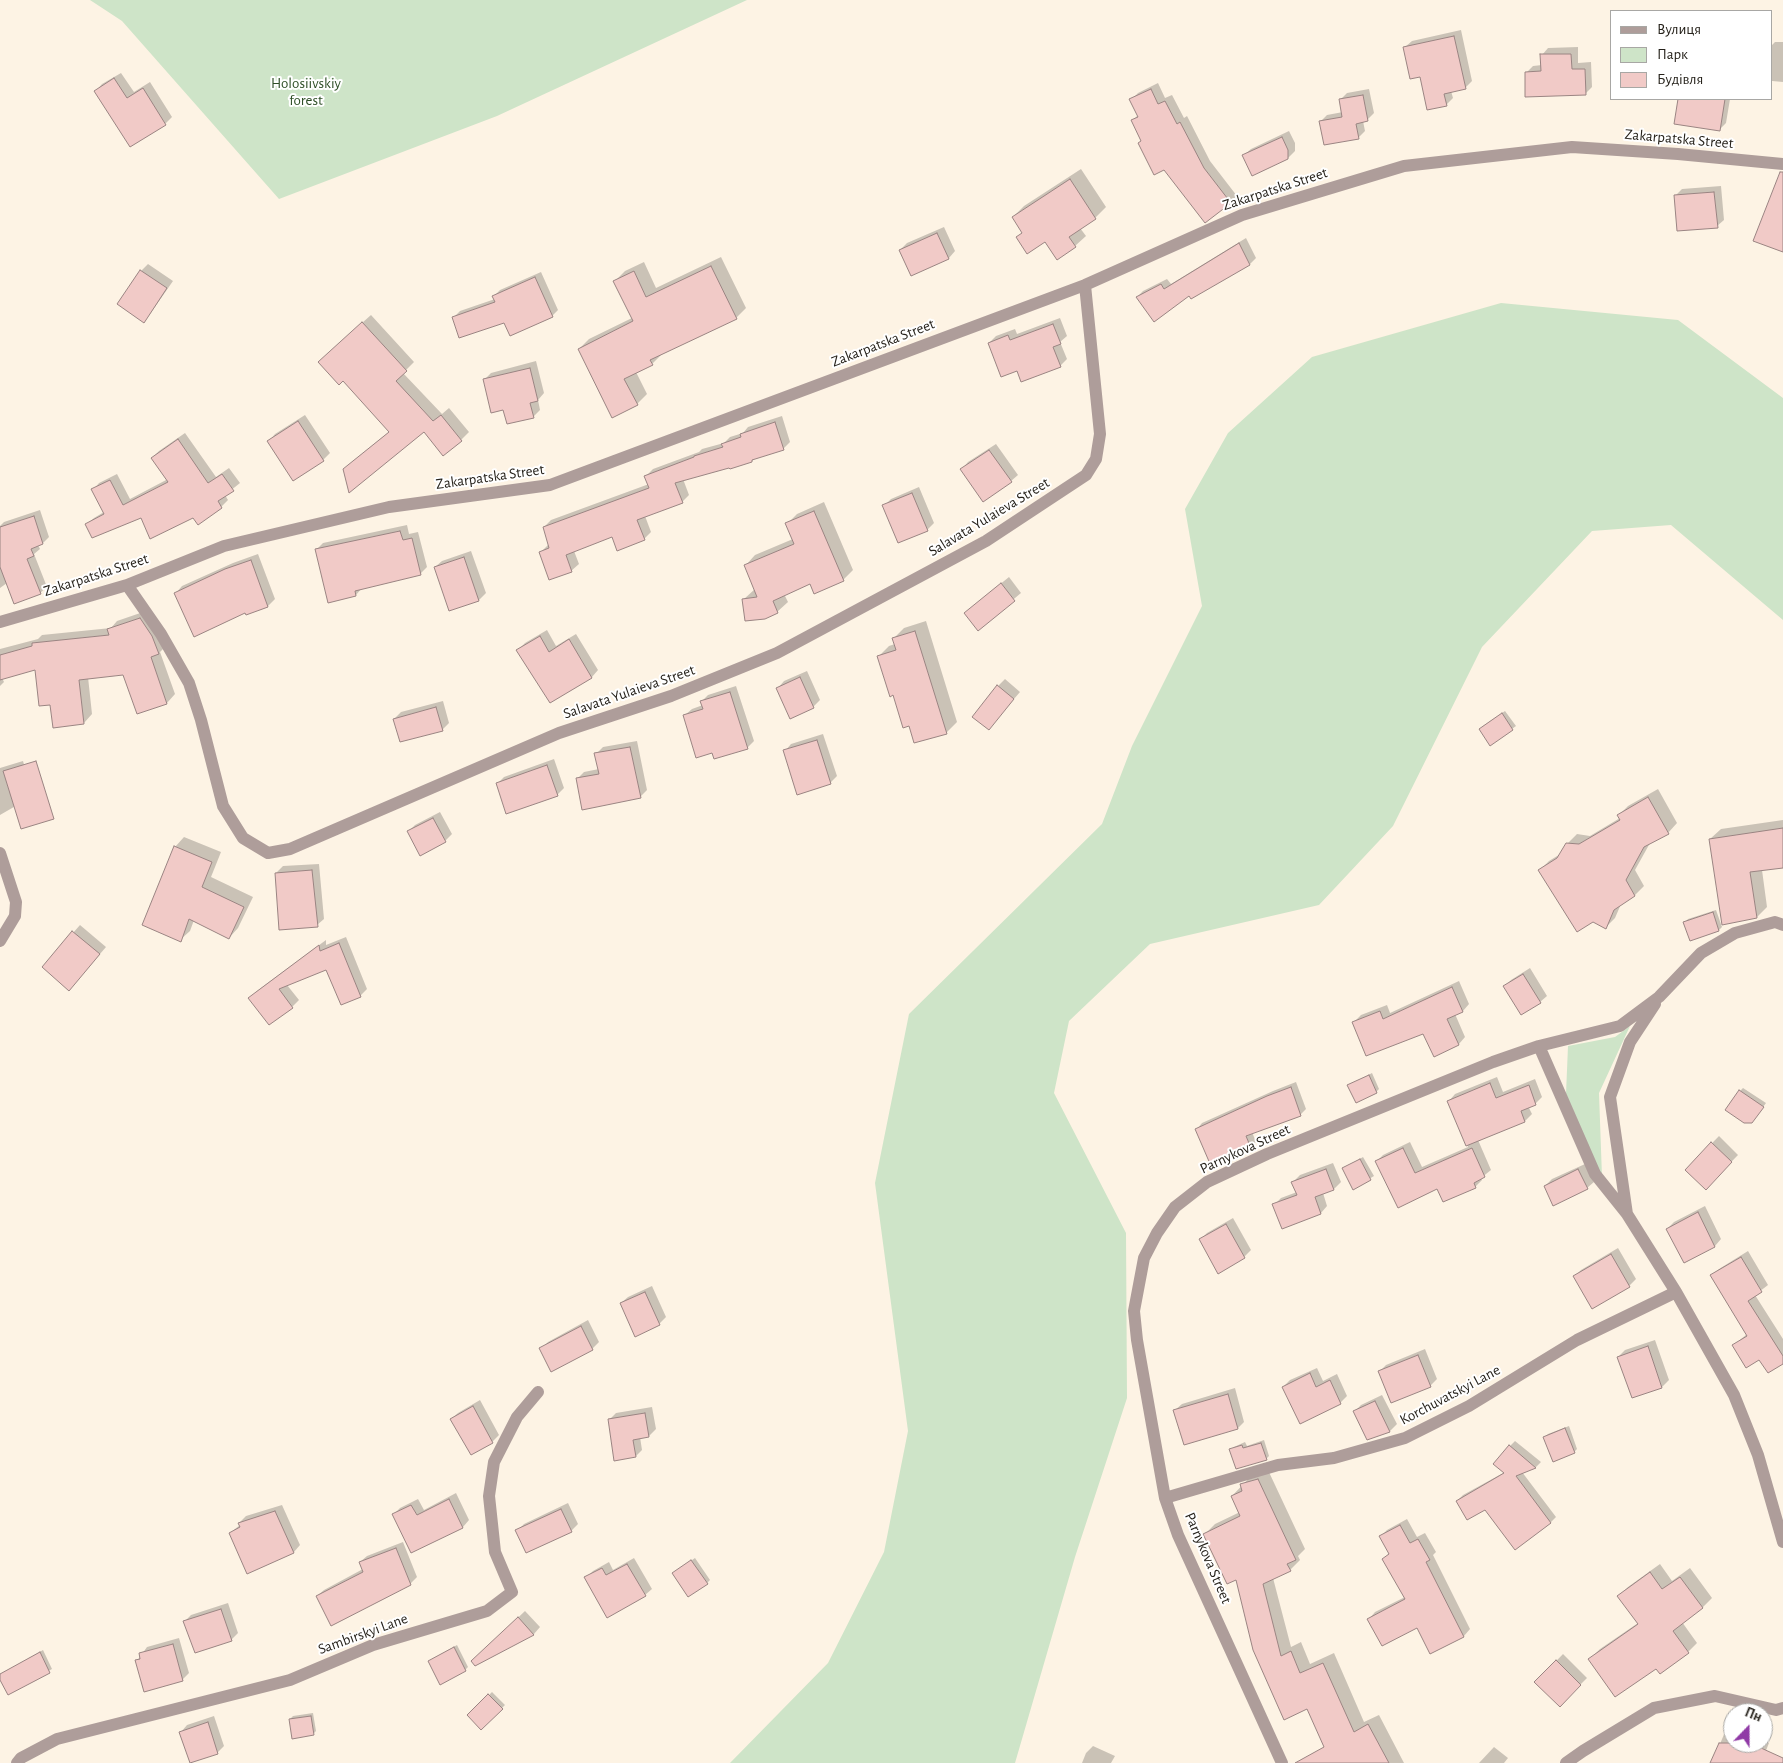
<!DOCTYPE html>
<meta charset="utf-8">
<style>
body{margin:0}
#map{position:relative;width:1783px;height:1763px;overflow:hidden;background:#fdf3e4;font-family:"Alegreya Sans",sans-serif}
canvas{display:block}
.legend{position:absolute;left:1610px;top:10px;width:162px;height:90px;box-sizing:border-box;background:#fff;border:1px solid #a8a7a4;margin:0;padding:6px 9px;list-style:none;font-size:15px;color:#26221b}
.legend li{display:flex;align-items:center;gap:10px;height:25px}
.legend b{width:25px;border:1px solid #a8a7a4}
.north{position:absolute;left:1723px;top:1703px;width:50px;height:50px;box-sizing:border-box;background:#fff;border:1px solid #a8a7a4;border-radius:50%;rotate:22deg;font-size:14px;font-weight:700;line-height:20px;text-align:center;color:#26221b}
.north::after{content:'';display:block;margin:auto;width:18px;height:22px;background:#903aa6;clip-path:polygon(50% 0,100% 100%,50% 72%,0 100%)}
</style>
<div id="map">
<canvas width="1783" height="1763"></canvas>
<ul class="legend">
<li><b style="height:6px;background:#ae9d9a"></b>Вулиця</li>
<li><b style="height:14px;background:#cee4c8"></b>Парк</li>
<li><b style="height:14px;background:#f1cac7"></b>Будівля</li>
</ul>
<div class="north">Пн</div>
</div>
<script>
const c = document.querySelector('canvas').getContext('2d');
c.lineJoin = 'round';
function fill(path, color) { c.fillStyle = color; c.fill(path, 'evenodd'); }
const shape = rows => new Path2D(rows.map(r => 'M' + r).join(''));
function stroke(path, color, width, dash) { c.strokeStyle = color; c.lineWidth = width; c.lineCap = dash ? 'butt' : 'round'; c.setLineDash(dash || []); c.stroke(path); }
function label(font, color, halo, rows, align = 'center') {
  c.font = font + ' "Alegreya Sans",sans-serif'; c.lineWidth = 4; c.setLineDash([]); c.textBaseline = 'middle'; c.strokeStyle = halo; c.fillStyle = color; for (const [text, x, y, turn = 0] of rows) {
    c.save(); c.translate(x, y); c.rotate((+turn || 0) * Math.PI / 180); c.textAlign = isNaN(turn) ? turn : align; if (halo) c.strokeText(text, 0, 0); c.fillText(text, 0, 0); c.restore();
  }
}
const green = shape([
 [90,0,747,0,497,116,279,199,122,21],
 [1501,303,1678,320,1783,398,1783,620,1671,525,1592,531,1482,647,1393,826,1319,905,1150,944,1069,1021,1054,1093,1126,1233,1127,1398,1075,1557,1015,1763,730,1763,828,1663,884,1552,908,1431,875,1183,909,1014,1102,824,1132,746,1202,606,1185,509,1228,433,1312,357],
 [1630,1026,1599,1093,1602,1177,1566,1094,1568,1046,1615,1037]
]);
const shadow = shape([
 [1461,30,1472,81,1465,88,1451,91,1453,98,1446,105,1421,75,1405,47,1412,41],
 [1775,42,1783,42,1783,82,1772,81,1772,45],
 [1578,47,1578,63,1591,62,1592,87,1585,94,1526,73,1533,66,1542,65,1542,55,1548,48],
 [121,73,134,92,150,82,172,117,165,124,130,146,96,91,102,84],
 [1158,83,1165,98,1172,95,1184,118,1187,116,1210,161,1237,196,1230,202,1142,141,1132,121,1138,115,1131,100,1138,93],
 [1369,89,1374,113,1367,120,1363,121,1365,131,1358,138,1320,122,1327,115,1343,112,1340,100,1347,93],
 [1679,99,1730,99,1726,123,1719,130,1676,123],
 [1289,131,1295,143,1295,151,1288,158,1244,155,1251,149],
 [1081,169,1106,207,1095,218,1080,228,1086,236,1075,246,1017,237,1023,232,1013,217,1024,206],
 [1721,186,1724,220,1717,226,1675,196,1682,189],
 [944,227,955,251,949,258,911,275,900,250,907,243],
 [1246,238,1256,258,1250,264,1192,297,1190,294,1137,297,1143,291,1167,279,1171,284],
 [721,257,746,308,736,318,662,354,652,364,636,372,647,394,637,404,579,349,589,339,632,318,615,281,625,271,644,262,656,288],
 [148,264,173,281,150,314,143,321,141,271],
 [541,272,558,310,552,316,505,321,454,317,460,311,495,299,494,296,500,290],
 [371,315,414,362,403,373,442,414,449,408,469,432,461,440,424,430,352,462,390,431,327,354],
 [1060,318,1067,336,1060,342,1067,359,1060,366,1018,370,989,343,996,336,1015,329,1017,334],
 [536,361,544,393,538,400,540,410,533,417,504,408,484,380,491,373],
 [305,415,330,453,323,460,269,441,275,434],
 [782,416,790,442,783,449,756,457,752,461,683,479,689,495,682,502,645,516,651,532,644,539,613,536,574,551,579,564,571,571,541,552,549,544,544,527,551,520,649,484,646,476,653,469,699,452,702,449,724,443,730,437,743,433,748,427],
 [185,433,216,477,229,468,240,483,225,495,228,500,221,507,193,516,141,517,87,524,94,518,104,512,93,490,99,483,117,474,130,499,168,479,152,458,159,451],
 [996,444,1018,475,1011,481,962,469,968,462],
 [919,487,934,523,927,530,884,506,891,499],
 [824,502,853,570,843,580,811,583,784,594,788,602,777,612,764,617,744,599,755,589,745,566,755,555,793,539,787,524,797,514],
 [40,510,49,537,43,543,38,545,40,549,34,554,47,587,40,593,7,583,0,588,0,526,4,522],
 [407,525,409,534,418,532,427,567,420,574,362,588,356,595,328,601,316,550,323,543],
 [471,551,486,593,479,600,450,610,435,567,442,561],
 [258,554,275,599,268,606,247,614,246,611,176,593,182,586,233,563],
 [1009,577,1021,593,978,629,972,607],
 [149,610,167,645,160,652,175,694,167,703,138,713,124,673,88,677,92,714,84,723,51,704,36,669,2,678,4,682,0,686,0,649,38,639,42,635,111,628,117,621],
 [926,621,957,722,946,733,894,694,879,656,889,646,895,644,894,638,904,628],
 [547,630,556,646,576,634,598,670,592,677,550,702,518,650,525,643],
 [807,671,820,700,813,707,778,688,784,681],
 [1005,679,1020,692,989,728,998,686],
 [736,686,754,741,747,748,713,751,685,715,692,709,703,705,702,701,708,695],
 [443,701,449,723,442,730,394,719,401,712],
 [1505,711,1516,726,1491,744,1483,726],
 [823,734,837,776,830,783,785,751,791,744],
 [637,741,647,790,640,797,577,779,584,772,599,769,596,754,603,747],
 [554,759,564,788,557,795,497,784,504,777],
 [23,761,32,793,26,800,0,815,0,768],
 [1658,789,1677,823,1668,833,1650,843,1635,870,1644,886,1635,895,1621,904,1615,918,1606,927,1540,870,1549,861,1562,853,1567,844,1577,834,1590,836,1620,818,1619,815,1628,806],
 [440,812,452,834,446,840,421,854,408,832,415,825],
 [1783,820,1783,867,1762,870,1767,907,1757,917,1710,839,1721,829],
 [184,837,221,852,211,877,253,897,238,928,229,938,194,920,190,931,180,940,175,847],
 [319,864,324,919,317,925,276,873,283,866],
 [1716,910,1722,927,1719,930,1691,939,1685,922,1688,919],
 [80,925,106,947,76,982,43,967],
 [346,937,367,989,361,995,342,1003,327,968,287,985,299,1000,292,1007,250,998,257,991,326,940,326,945],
 [1530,968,1547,996,1540,1002,1504,987,1511,980],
 [1459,981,1469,1004,1463,1011,1455,1014,1465,1037,1459,1044,1434,1055,1424,1032,1354,1022,1361,1015,1387,1005,1390,1013],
 [1372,1073,1379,1089,1376,1092,1349,1085],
 [1497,1077,1503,1092,1535,1079,1542,1097,1536,1103,1528,1106,1532,1114,1525,1121,1478,1140,1491,1170,1481,1178,1482,1180,1475,1187,1438,1188,1376,1162,1383,1155,1410,1142,1422,1167,1468,1147,1449,1101,1455,1094],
 [1296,1082,1306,1109,1301,1114,1252,1132,1256,1142,1250,1147,1197,1129,1202,1123,1273,1091],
 [1743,1088,1766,1103,1755,1118,1740,1091],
 [1719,1136,1738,1155,1706,1188,1686,1170],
 [1363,1157,1374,1176,1354,1188,1343,1169],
 [1333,1163,1341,1182,1334,1189,1323,1193,1327,1206,1321,1213,1283,1227,1274,1205,1281,1198,1297,1192,1293,1182,1300,1175],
 [1585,1164,1594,1182,1587,1188,1545,1186,1552,1179],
 [1705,1206,1721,1239,1715,1246,1684,1262,1667,1229,1674,1222],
 [1233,1218,1251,1250,1244,1257,1200,1240,1207,1233],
 [1618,1248,1636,1279,1629,1286,1593,1308,1574,1277,1581,1270],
 [1748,1251,1768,1285,1755,1295,1783,1339,1783,1362,1760,1358,1733,1346,1747,1334,1712,1275,1719,1269],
 [652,1286,666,1317,659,1324,621,1303,628,1297],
 [588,1320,599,1342,592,1349,541,1349,548,1342],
 [1655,1340,1669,1380,1662,1387,1632,1397,1618,1357,1625,1350],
 [1425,1349,1437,1379,1430,1386,1379,1372,1386,1365],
 [1317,1368,1323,1381,1337,1374,1347,1396,1340,1403,1283,1387,1290,1380],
 [1235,1388,1244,1422,1238,1428,1175,1410,1182,1404],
 [1382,1395,1397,1424,1390,1431,1368,1439,1354,1412,1361,1405],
 [480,1400,499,1435,492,1442,451,1419,458,1413],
 [652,1407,656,1429,649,1436,640,1437,642,1450,636,1456,609,1420,616,1413],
 [1569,1426,1577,1449,1574,1452,1545,1437,1548,1434],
 [1264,1440,1269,1456,1266,1459,1231,1450,1234,1447,1245,1442,1247,1446],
 [1515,1441,1541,1462,1536,1467,1522,1472,1556,1517,1551,1522,1457,1501,1463,1495,1505,1472,1510,1446],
 [1268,1470,1305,1549,1298,1556,1300,1560,1290,1570,1273,1578,1291,1647,1301,1642,1310,1664,1334,1653,1364,1722,1379,1715,1404,1763,1327,1763,1321,1750,1325,1746,1308,1707,1237,1578,1205,1534,1215,1524,1240,1512,1232,1496,1252,1475],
 [456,1493,469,1520,463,1527,412,1552,394,1514,400,1508,418,1499,424,1510],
 [568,1503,578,1524,571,1531,517,1531,524,1524],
 [282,1505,300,1545,294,1552,248,1572,230,1533,240,1525,239,1523,246,1516],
 [1407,1519,1417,1537,1425,1533,1436,1552,1433,1555,1470,1629,1464,1636,1431,1652,1418,1627,1369,1619,1375,1612,1405,1597,1384,1559,1389,1553,1380,1537,1387,1530],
 [403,1542,417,1577,410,1584,317,1596,324,1590,363,1569,360,1562,367,1556],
 [634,1558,652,1589,645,1595,586,1578,593,1571,609,1562,613,1570],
 [695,1558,710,1580,707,1583,676,1571],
 [1660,1564,1672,1581,1690,1568,1712,1598,1703,1607,1682,1622,1697,1643,1688,1652,1656,1667,1590,1659,1600,1649,1638,1623,1619,1596,1628,1587],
 [228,1603,238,1633,231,1640,184,1622,191,1615],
 [525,1611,540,1627,534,1634,476,1665,480,1654],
 [179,1638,189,1673,182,1680,137,1661,147,1647],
 [457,1645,468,1667,465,1670,429,1661],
 [43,1650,52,1669,9,1693,0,1675],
 [1563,1654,1587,1678,1560,1705,1536,1682],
 [492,1692,505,1705,482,1728,469,1715],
 [313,1713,316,1731,313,1734,290,1719,293,1716],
 [214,1716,224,1746,217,1753,181,1732,187,1725],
 [1732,1726,1733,1743,1763,1743,1763,1740,1769,1743,1761,1763,1712,1763,1725,1732],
 [1093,1746,1115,1756,1111,1763,1082,1763,1086,1753],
 [1494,1747,1508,1758,1504,1763,1479,1763]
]);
const building = shape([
 [1454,36,1466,89,1444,94,1447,106,1427,110,1420,77,1410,79,1403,47,1454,36],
 [1540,54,1571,54,1572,69,1585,69,1586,95,1525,97,1525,72,1541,71,1540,54],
 [114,78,127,98,143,88,166,125,130,147,94,91,114,78],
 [1151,89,1158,104,1165,101,1177,124,1180,122,1204,168,1231,203,1205,223,1164,170,1154,175,1138,143,1141,141,1131,120,1138,117,1129,99,1151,89],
 [1363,95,1368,121,1356,124,1359,139,1324,145,1319,121,1342,117,1339,99,1363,95],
 [1678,99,1725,99,1720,131,1674,124,1678,99],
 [1282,137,1288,150,1288,159,1252,176,1242,155,1282,137],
 [1780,172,1783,172,1783,252,1753,241,1780,172],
 [1070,179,1096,219,1069,237,1076,247,1057,260,1045,242,1027,254,1016,237,1022,233,1012,217,1070,179],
 [1714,192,1718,228,1677,231,1674,195,1714,192],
 [937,233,949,259,911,276,899,250,937,233],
 [1239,243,1250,265,1191,299,1189,296,1154,322,1136,297,1161,284,1164,289,1239,243],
 [711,266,737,319,650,360,653,365,624,379,638,405,612,418,578,349,633,321,613,281,634,271,646,297,711,266],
 [140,270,167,288,144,323,117,304,140,270],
 [535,277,553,317,510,336,504,323,459,338,452,317,495,302,492,296,535,277],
 [362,322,407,371,396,381,433,421,441,415,462,441,443,456,424,432,349,493,343,469,389,432,343,381,339,385,318,362,362,322],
 [1053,324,1061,344,1053,347,1061,367,1021,382,1017,371,1001,377,988,343,1008,335,1010,340,1053,324],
 [530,368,538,401,530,403,534,418,507,424,503,410,491,413,483,379,530,368],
 [298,421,324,461,293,481,267,441,298,421],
 [775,422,784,450,752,460,752,462,730,469,729,468,675,483,683,503,637,520,645,540,617,551,612,537,566,555,572,572,549,580,539,552,549,548,543,527,649,488,644,476,694,457,694,456,723,447,721,444,741,437,740,434,775,422],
 [178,439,208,483,222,474,234,491,218,501,222,508,198,525,193,518,150,539,141,518,92,538,85,524,104,514,91,489,110,480,123,505,168,482,151,458,178,439],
 [989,450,1012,482,983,502,960,469,989,450],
 [912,493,928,531,898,543,882,505,912,493],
 [814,511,844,581,814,594,810,584,773,601,778,613,765,619,745,621,742,599,757,597,744,565,794,544,785,523,814,511],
 [34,516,43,544,31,549,34,556,27,559,41,594,14,604,0,567,0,527,34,516],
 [400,531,403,540,412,538,421,575,355,591,356,596,328,603,315,549,400,531],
 [464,557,479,601,449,611,434,567,464,557],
 [251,560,268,607,246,615,245,613,194,637,174,593,225,569,251,560],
 [1001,583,1015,601,978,631,964,613,1001,583],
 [140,618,152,636,159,654,151,657,167,704,137,714,123,675,79,680,84,724,53,728,50,705,39,706,35,670,0,680,0,655,32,646,32,643,109,635,107,629,140,618],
 [915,631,947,734,914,743,909,726,903,728,893,695,890,697,877,656,896,650,892,638,915,631],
 [540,636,549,652,569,639,592,678,550,703,516,650,540,636],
 [800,677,814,708,790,719,776,688,800,677],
 [997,685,1014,699,989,730,972,717,997,685],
 [730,692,748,749,714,759,712,753,696,758,683,715,703,709,700,701,730,692],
 [436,707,443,731,400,742,393,719,436,707],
 [1502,713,1513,730,1490,746,1479,729,1502,713],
 [817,740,831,784,797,795,783,750,817,740],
 [630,747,641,798,582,810,576,778,599,774,594,753,630,747],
 [36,761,54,819,21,829,3,771,36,761],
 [547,765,558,796,506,814,496,783,547,765],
 [1648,797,1669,834,1644,847,1626,880,1635,896,1614,910,1606,929,1593,922,1577,932,1538,870,1557,858,1566,843,1579,844,1620,820,1617,815,1648,797],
 [433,818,446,842,420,856,407,831,433,818],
 [1783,828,1783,868,1750,872,1757,918,1722,925,1709,839,1783,828],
 [174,846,212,862,202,887,244,907,229,939,189,919,181,942,142,925,174,846],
 [312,870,318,927,279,930,275,873,312,870],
 [1713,912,1719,931,1690,941,1683,922,1713,912],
 [72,931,100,954,69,991,42,967,72,931],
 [339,943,361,997,341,1005,326,970,279,989,293,1008,269,1025,248,998,319,945,320,951,339,943],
 [1523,974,1541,1003,1521,1015,1503,986,1523,974],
 [1452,987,1463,1012,1447,1019,1459,1045,1434,1057,1423,1034,1366,1056,1352,1022,1380,1011,1383,1019,1452,987],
 [1369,1075,1377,1093,1356,1103,1347,1085,1369,1075],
 [1490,1083,1496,1098,1529,1085,1536,1105,1521,1111,1525,1122,1466,1146,1447,1101,1490,1083],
 [1291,1087,1301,1116,1246,1136,1251,1148,1211,1166,1195,1129,1267,1096,1291,1087],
 [1739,1090,1764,1107,1752,1123,1744,1123,1725,1110,1739,1090],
 [1711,1142,1732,1162,1706,1190,1685,1170,1711,1142],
 [1403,1148,1415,1173,1472,1148,1485,1177,1474,1183,1476,1188,1443,1202,1437,1189,1398,1208,1375,1161,1403,1148],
 [1360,1159,1371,1180,1353,1190,1342,1168,1360,1159],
 [1326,1169,1334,1190,1315,1197,1321,1214,1282,1229,1272,1204,1297,1195,1291,1182,1326,1169],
 [1578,1169,1588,1189,1553,1206,1544,1186,1578,1169],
 [1698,1212,1715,1247,1684,1263,1666,1229,1698,1212],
 [1226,1224,1245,1258,1218,1274,1199,1239,1226,1224],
 [1611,1254,1630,1287,1592,1309,1573,1276,1611,1254],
 [1741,1257,1762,1292,1748,1301,1783,1356,1783,1364,1768,1373,1759,1360,1746,1368,1732,1345,1747,1336,1710,1275,1741,1257],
 [645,1292,660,1325,635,1337,620,1303,645,1292],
 [581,1326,593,1350,551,1372,539,1348,581,1326],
 [1648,1346,1662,1388,1632,1398,1617,1357,1648,1346],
 [1418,1355,1431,1387,1391,1403,1378,1371,1418,1355],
 [1310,1373,1316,1387,1330,1380,1341,1404,1300,1424,1282,1387,1310,1373],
 [1228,1394,1238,1429,1184,1445,1173,1410,1228,1394],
 [1375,1401,1390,1432,1367,1440,1353,1411,1375,1401],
 [473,1406,493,1443,471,1455,450,1419,473,1406],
 [645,1413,649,1437,633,1440,636,1457,614,1461,608,1419,645,1413],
 [1565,1428,1575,1453,1553,1462,1543,1437,1565,1428],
 [1261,1443,1267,1460,1236,1469,1229,1449,1242,1445,1243,1448,1261,1443],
 [1509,1445,1536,1468,1516,1476,1551,1523,1515,1550,1485,1510,1467,1520,1456,1501,1504,1473,1493,1464,1509,1445],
 [1258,1479,1296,1560,1287,1564,1291,1571,1263,1584,1281,1656,1291,1651,1300,1673,1323,1663,1354,1732,1368,1724,1389,1763,1295,1763,1324,1747,1307,1709,1284,1720,1253,1650,1236,1580,1227,1584,1203,1534,1240,1516,1231,1496,1242,1491,1240,1484,1258,1479],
 [449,1499,463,1528,411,1553,392,1514,411,1505,417,1515,449,1499],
 [561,1509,572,1532,526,1553,515,1530,561,1509],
 [275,1511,294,1553,247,1574,229,1533,240,1527,238,1523,275,1511],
 [1400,1525,1410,1543,1418,1539,1430,1560,1426,1562,1464,1637,1430,1654,1417,1628,1382,1646,1367,1619,1405,1599,1382,1559,1389,1554,1379,1536,1400,1525],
 [396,1548,411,1585,331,1626,316,1596,363,1572,359,1562,396,1548],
 [691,1560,708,1584,688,1597,672,1573,691,1560],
 [627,1564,646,1596,607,1618,584,1577,602,1568,606,1575,627,1564],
 [1650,1572,1662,1589,1680,1577,1703,1608,1673,1631,1689,1653,1660,1674,1656,1669,1615,1697,1588,1659,1638,1624,1617,1596,1650,1572],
 [221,1609,232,1641,195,1653,183,1621,221,1609],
 [518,1617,534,1635,475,1666,471,1661,518,1617],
 [173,1644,183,1681,144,1692,135,1660,140,1659,139,1653,173,1644],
 [454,1647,466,1671,440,1685,428,1661,454,1647],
 [40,1652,50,1673,8,1695,0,1680,0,1674,40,1652],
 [1556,1660,1581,1685,1560,1707,1534,1682,1556,1660],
 [488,1694,503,1709,481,1730,467,1715,488,1694],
 [311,1716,314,1735,292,1739,289,1719,311,1716],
 [208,1722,218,1754,190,1763,179,1732,208,1722],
 [1719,1743,1750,1743,1783,1758,1783,1763,1710,1763,1719,1743]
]);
const minor = shape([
 [127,585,161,634,189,683,201,720,223,806,243,838,268,853,290,849,559,733,671,696,777,653,986,541,1086,475,1096,459,1100,434,1085,285],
 [0,622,127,585,224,546,389,507,550,485,1085,285,1242,215,1404,166,1572,147,1678,154,1783,164],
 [0,853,16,902,15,916,0,941],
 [1539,1046,1595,1174,1627,1214,1676,1292,1734,1395,1758,1455,1783,1542],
 [1627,1214,1610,1097,1630,1042,1655,1004],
 [1165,1498,1278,1465,1334,1458,1405,1438,1469,1406,1577,1340,1676,1292],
 [17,1763,21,1758,57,1739,290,1680,373,1645,487,1611,512,1592,495,1552,489,1496,494,1462,517,1417,538,1392],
 [1282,1763,1178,1535,1165,1498,1137,1340,1134,1311,1144,1258,1157,1233,1175,1207,1207,1182,1267,1154,1493,1062,1539,1046,1620,1026,1659,997,1701,953,1735,933,1775,922,1783,925],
 [1566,1763,1583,1751,1654,1708,1715,1696,1776,1710,1783,1708]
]);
const parkNames = [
 ["Holosiivskiy",306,83],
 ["forest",306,100]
];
const streetNames = [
 ["Zakarpatska Street",1679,139,5],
 ["Zakarpatska Street",1275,189,-18],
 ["Zakarpatska Street",883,343,-21],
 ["Zakarpatska Street",490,477,-8],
 ["Salavata Yulaieva Street",989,517,-31],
 ["Zakarpatska Street",96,575,-18],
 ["Salavata Yulaieva Street",629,692,-19],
 ["Parnykova Street",1245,1149,-25],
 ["Korchuvatskyi Lane",1450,1395,-28],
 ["Parnykova Street",1208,1558,67],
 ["Sambirskyi Lane",363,1634,-20]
];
fill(green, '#cee4c8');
fill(shadow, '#0003');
fill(building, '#f1cac7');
stroke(building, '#9a8482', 1);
stroke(minor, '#ae9d9a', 12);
label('15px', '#2e4e26', '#fff', parkNames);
label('15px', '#26221b', '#fff', streetNames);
</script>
